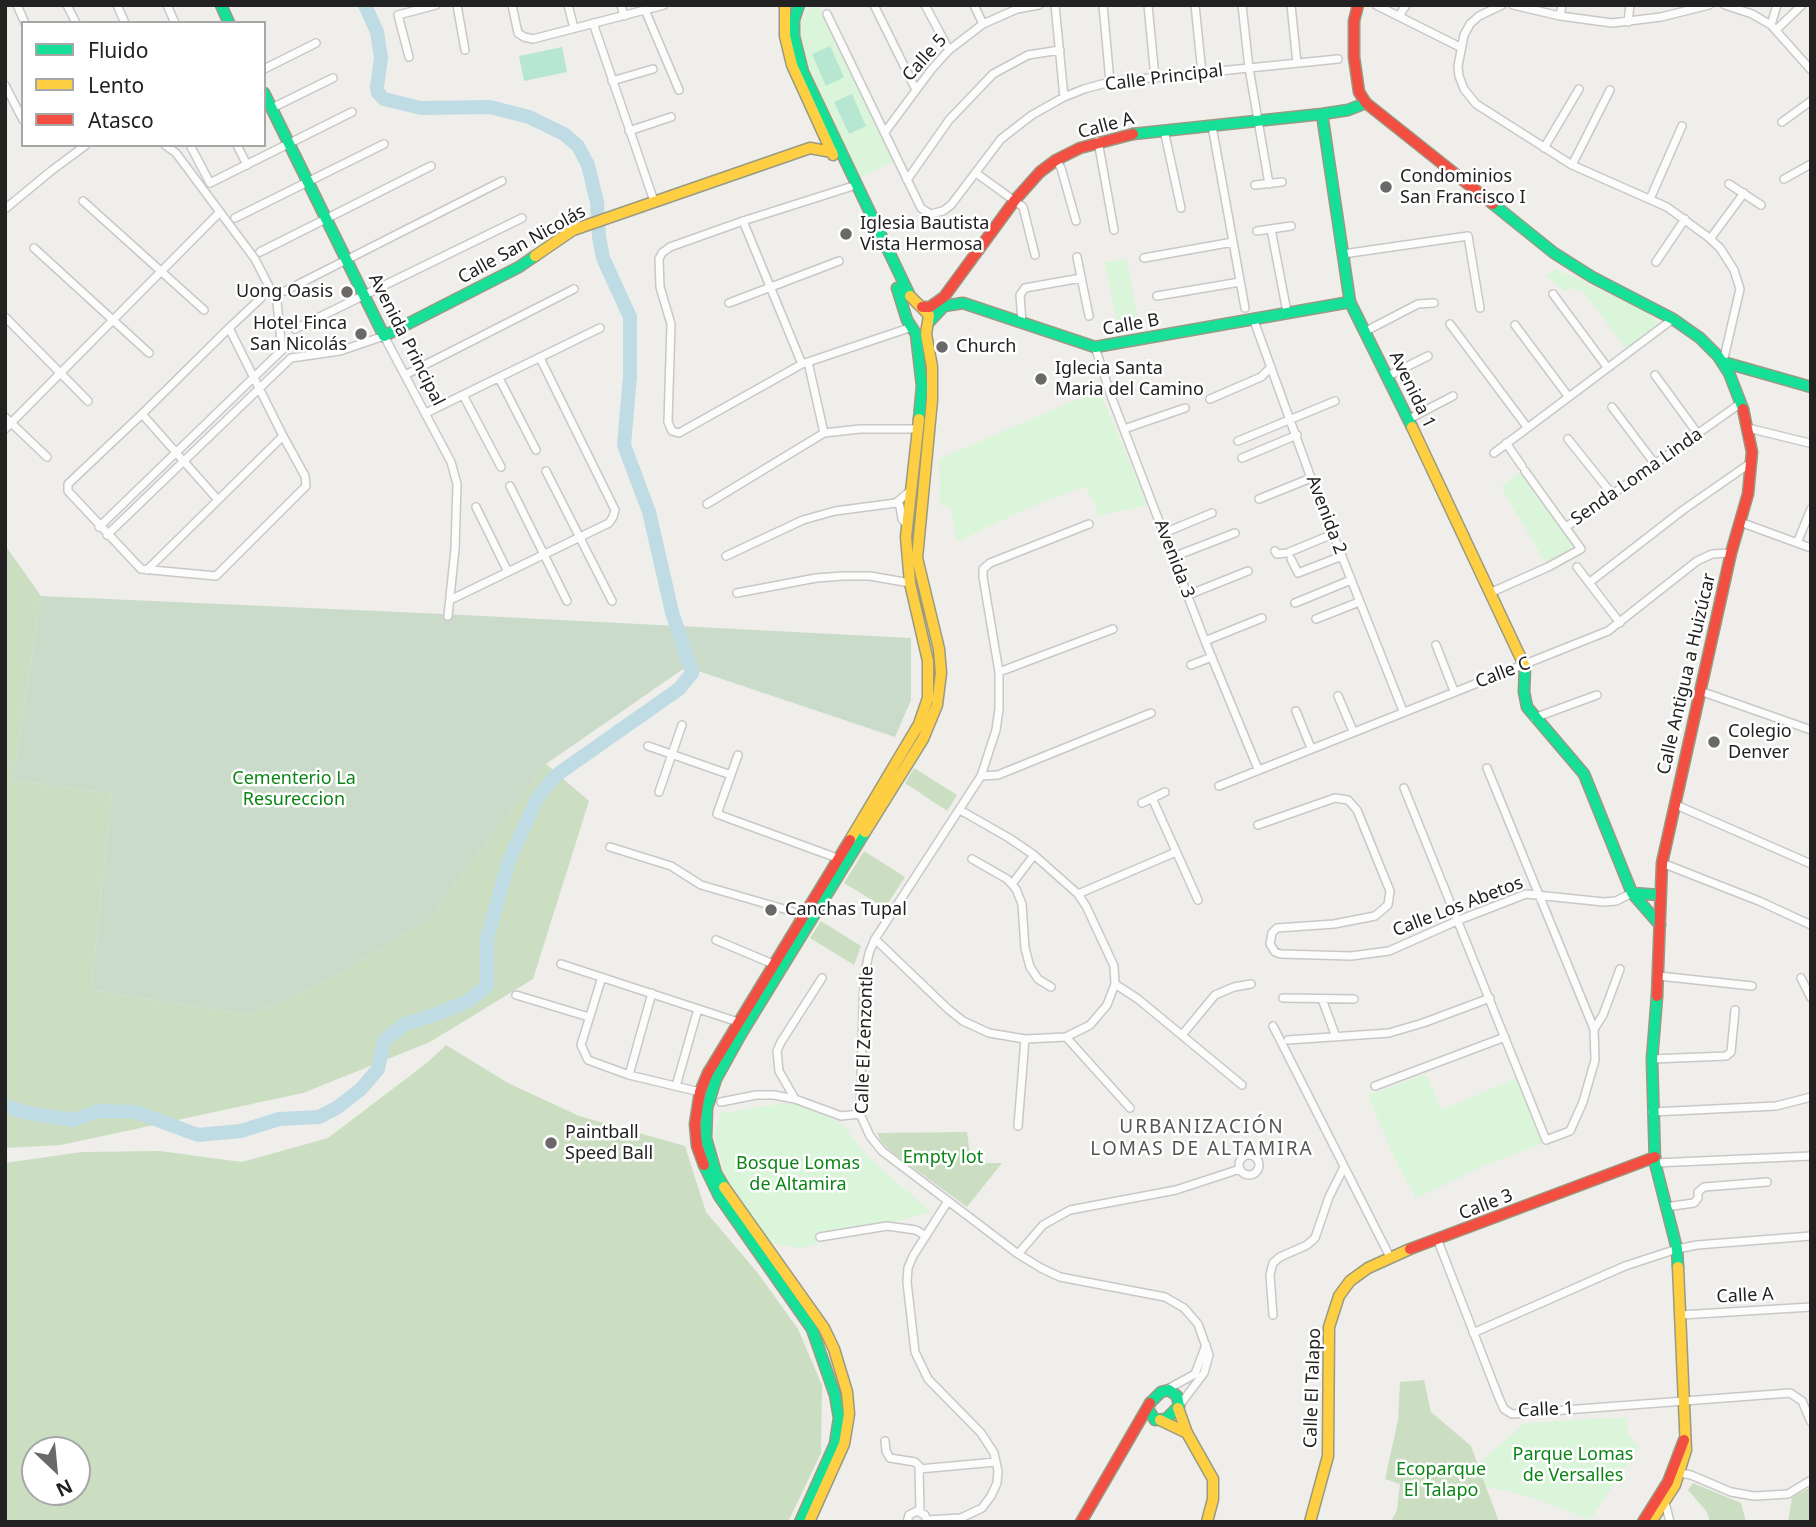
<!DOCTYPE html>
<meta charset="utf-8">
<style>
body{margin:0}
#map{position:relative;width:1816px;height:1527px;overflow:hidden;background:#f0eeeb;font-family:"Noto Sans",sans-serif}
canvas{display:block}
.frame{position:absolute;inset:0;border:7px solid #222;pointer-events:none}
.legend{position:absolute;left:21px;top:21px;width:245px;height:126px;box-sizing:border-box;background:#fff;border:2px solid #a7a7a7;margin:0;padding:9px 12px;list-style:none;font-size:21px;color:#222}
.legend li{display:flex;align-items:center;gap:14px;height:35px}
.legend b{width:35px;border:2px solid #a7a7a7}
.north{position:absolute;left:21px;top:1436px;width:70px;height:70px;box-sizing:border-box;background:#fff;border:2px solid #a7a7a7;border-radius:50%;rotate:154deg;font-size:19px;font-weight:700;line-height:28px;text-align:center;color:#222}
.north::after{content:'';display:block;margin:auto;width:24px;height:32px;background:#6a6968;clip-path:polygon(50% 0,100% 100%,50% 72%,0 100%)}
</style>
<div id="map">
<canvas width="1816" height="1527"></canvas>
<div class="frame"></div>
<ul class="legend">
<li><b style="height:9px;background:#16e098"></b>Fluido</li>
<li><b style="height:9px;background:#ffcf43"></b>Lento</li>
<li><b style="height:9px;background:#f24e42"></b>Atasco</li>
</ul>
<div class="north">N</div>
</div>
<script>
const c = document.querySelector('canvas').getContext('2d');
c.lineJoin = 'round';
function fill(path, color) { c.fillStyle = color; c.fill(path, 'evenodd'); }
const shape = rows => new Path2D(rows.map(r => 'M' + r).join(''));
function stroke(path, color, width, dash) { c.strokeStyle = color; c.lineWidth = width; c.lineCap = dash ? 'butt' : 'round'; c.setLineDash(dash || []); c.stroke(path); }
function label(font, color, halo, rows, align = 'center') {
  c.font = font + ' "Noto Sans",sans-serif'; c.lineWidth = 5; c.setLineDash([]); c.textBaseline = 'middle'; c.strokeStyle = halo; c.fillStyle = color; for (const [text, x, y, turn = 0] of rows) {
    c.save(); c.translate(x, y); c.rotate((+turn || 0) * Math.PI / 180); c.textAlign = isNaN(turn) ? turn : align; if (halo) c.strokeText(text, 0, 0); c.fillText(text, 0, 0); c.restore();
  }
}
const forest = shape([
 [5,545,41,596,13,780,112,794,91,990,249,1015,324,983,428,920,546,764,589,801,533,979,430,1042,303,1093,61,1145,5,1148],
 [914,768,957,795,947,811,905,783],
 [864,851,905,877,885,908,844,883],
 [821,921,861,946,854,965,810,938],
 [446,1045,508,1083,579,1116,685,1146,706,1212,757,1272,798,1329,822,1385,821,1453,788,1522,5,1522,5,1163,82,1152,160,1151,242,1162,328,1138,428,1062],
 [77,1450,77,1492,35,1492,35,1450],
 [967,1132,971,1163,1002,1163,967,1207,893,1153,882,1143,877,1133],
 [1424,1380,1431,1412,1471,1446,1499,1522,1391,1522,1397,1510,1400,1484,1385,1479,1398,1420,1400,1382],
 [1693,1483,1741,1503,1746,1522,1710,1522,1707,1512,1688,1490],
 [1811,1487,1811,1522,1788,1522,1792,1497]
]);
const cemetery = shape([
 [41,596,444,614,911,638,911,700,895,737,686,667,546,764,428,920,324,983,249,1015,91,990,112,794,13,780]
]);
const park = shape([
 [813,5,818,5,893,162,859,178,808,70,800,43,802,19],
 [1127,259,1139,325,1119,328,1104,262],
 [1556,269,1646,312,1660,325,1626,349,1584,292,1572,288,1564,291,1546,276],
 [1099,390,1148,505,1095,516,1096,506,1085,486,1026,509,957,542,950,507,940,505,939,459],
 [1521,471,1583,551,1554,571,1544,560,1501,487],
 [1425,1074,1442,1110,1516,1078,1544,1143,1488,1164,1416,1198,1393,1155,1368,1095],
 [805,1100,842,1124,867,1156,931,1212,801,1248,774,1244,747,1218,734,1198,723,1169,714,1135,721,1113],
 [1627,1417,1628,1433,1639,1448,1590,1520,1534,1498,1486,1486,1478,1464,1525,1423]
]);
const pitch = shape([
 [830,46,844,77,826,86,812,54],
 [562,47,567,72,524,81,519,56],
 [852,94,866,126,849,134,834,102]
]);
const river = shape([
 [5,1106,28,1113,73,1120,98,1111,136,1112,198,1135,241,1131,279,1119,319,1117,338,1107,361,1089,378,1069,384,1041,405,1024,437,1014,468,1001,487,986,487,939,509,861,537,798,555,776,679,689,692,673,672,612,649,512,624,445,630,376,630,317,603,258,599,237,597,202,588,165,578,146,564,134,529,117,490,107,421,108,384,99,378,93,377,87,381,58,377,32,365,5]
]);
const street = shape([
 [17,5,25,23],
 [67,5,76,23],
 [117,5,125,23],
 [167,5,175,23],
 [457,5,465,50],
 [512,5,518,33,524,37,533,39,664,5],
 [568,5,574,28],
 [621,5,624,16],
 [874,5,916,90],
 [925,5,949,50],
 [974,5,983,24],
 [1055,5,1064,97],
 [1103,5,1110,82],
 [1148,5,1155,78],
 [1195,5,1202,73],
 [1242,5,1249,68,1269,184],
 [1291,5,1297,63],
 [1376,5,1460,47],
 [1502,5,1479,16,1470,24,1464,35,1458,66,1459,76,1464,89,1476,104,1572,165,1667,207,1708,237,1720,248,1734,270,1740,289,1723,362],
 [1513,5,1560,16,1612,23,1661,17,1709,5],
 [1725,5,1752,14,1771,25,1811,70],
 [645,10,679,90],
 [827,14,921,208,930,214,943,211,951,205,1001,139,1032,115,1064,97,1084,89,1110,82,1338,59],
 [1399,16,1406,5],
 [1560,16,1562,5],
 [1628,22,1630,5],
 [593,23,654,201],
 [1771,25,1777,5],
 [1776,30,1802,5],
 [409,57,398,15,436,5],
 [264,69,316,43],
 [612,81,653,69],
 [5,85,23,120],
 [272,108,333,78],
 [1782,122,1811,101],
 [1212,126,1245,308],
 [1164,130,1181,208],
 [629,131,671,117],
 [885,132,931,70,949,50,983,24,1017,9,1039,5],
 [1098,141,1114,230],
 [165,145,176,153,255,259,277,302,282,350],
 [190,145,210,183,352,112],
 [237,145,247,165],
 [1544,148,1579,89],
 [1056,160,1061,168,1076,221],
 [1572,165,1610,90],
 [976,173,1023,207,1035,255],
 [1784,179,1811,164],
 [907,180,949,120,993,74,1028,55,1060,50],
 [1729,184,1761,205],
 [1255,185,1282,182],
 [850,187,743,221,670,247,662,253,659,259,660,287,671,324,668,422,672,431,679,433,802,364,912,327],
 [1650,199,1682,126],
 [83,201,204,310],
 [5,209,51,171,86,145],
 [235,218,384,144],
 [743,221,802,364],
 [1271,229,1287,312],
 [1257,231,1291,226],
 [1710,239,1744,193],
 [34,248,149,353],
 [260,252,431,166],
 [1343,254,1468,236,1480,308],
 [1077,257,1089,316],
 [1144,258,1233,242],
 [1656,262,1685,219],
 [285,291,502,181],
 [1553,294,1607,367],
 [1157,296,1240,282],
 [729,303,839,261],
 [5,317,88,401],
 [1253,318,1311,478,1403,711],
 [1022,323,1020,295,1025,288,1081,278],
 [1450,324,1527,427],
 [1515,325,1568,396],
 [229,328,283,436,305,476,306,486,216,576,141,569,68,491,68,484,142,414,229,328,261,298],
 [295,329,522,218],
 [1366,331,1418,304,1434,303],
 [1095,347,1111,396,1205,641,1258,769],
 [808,362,824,433],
 [405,375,574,289],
 [1655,375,1698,434],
 [1388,376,1428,356],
 [499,378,536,450],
 [463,395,501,467],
 [1210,399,1261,377,1271,367],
 [1612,407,1655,464],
 [426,413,600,328],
 [142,414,218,500],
 [5,417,47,457],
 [1409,419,1453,396],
 [1748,428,1809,443],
 [5,429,220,212],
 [1124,429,1185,408],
 [1568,439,1612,494],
 [1238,441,1335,401],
 [1506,443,1522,466],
 [1494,453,1673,319],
 [1242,458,1297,435],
 [546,471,612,601],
 [510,486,567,601],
 [1259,499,1311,478],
 [896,503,900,506,902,519,906,524],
 [707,504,824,433,860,429,918,429],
 [476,507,508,572],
 [1740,522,1811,548],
 [1089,524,990,563,983,569,983,577,999,672,999,709,996,730,981,776,875,939,869,953,864,978,860,1114,870,1136,882,1151,1018,1254,1041,1268,1060,1277,1165,1297,1184,1308,1198,1324,1209,1355,1204,1373,1179,1406],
 [99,527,282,350],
 [1566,527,1741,403],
 [1164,533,1212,513],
 [107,535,291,358,340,351,384,336,451,462,457,484,455,549,448,616],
 [1797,543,1811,509],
 [1275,551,1277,554,1287,553,1333,534],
 [726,556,803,520,835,511,896,503,910,491],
 [1173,557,1235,533],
 [1291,559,1298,573,1342,556],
 [1577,567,1620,623],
 [147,570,283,436],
 [1590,582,1683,510,1752,462],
 [1492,592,1548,567,1581,549,1525,471],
 [737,593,816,578,843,576,870,576,910,583],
 [1188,595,1248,571],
 [450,600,609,523,613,517,615,510,540,358],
 [1295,603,1351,580],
 [1316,619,1359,602],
 [1205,641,1262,618],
 [1436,645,1454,691],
 [1191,665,1212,657],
 [999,672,1113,629],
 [1700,691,1811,730],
 [1338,696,1353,731],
 [1296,711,1311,748],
 [1534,718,1597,695],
 [648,746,731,775],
 [738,755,717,814,837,858],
 [981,776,998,775,1151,713],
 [1219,786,1608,631,1697,561,1712,554,1731,553],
 [1404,788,1546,1140,1570,1131,1583,1102,1595,1060,1594,1029,1487,768],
 [659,792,682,725],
 [1152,798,1198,900],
 [1142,803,1165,792],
 [1674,804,1811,864],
 [1258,825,1335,798,1348,800,1357,810,1390,891,1388,905,1375,916,1334,924,1277,928,1272,933,1270,944,1275,952,1281,954,1351,956,1389,951,1459,920,1526,894,1604,902,1616,901,1632,893],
 [610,847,671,866,701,885,791,911,802,917],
 [972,859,1007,879,1016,889,1022,904,1025,948,1030,967,1038,979,1051,987],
 [1662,863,1759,901,1811,925],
 [1012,884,1034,855],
 [1078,894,1176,852],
 [875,939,948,1009,963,1021,989,1033,1025,1039,1066,1037,1090,1025,1107,1005,1115,984,1114,966,1086,906,1078,894,1034,855,1009,838,960,810],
 [716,940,773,964],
 [561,964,738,1022],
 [1659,976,1752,986],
 [602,977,581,1045,588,1060,629,1075,700,1092],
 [1801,978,1811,998],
 [1115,984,1138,999,1242,1085],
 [516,995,589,1017],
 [1283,998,1354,999],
 [1322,999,1336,1037],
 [1273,1026,1390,1257],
 [1594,1029,1603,1015,1620,969],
 [1182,1035,1215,995,1234,987,1251,984],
 [1066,1037,1130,1108],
 [1288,1040,1389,1033,1423,1023,1490,998],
 [1652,1059,1726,1056,1731,1052,1735,1010],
 [629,1075,652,993],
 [676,1086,698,1009],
 [1375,1086,1505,1037],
 [795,1099,779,1071,777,1051,781,1042,822,978],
 [721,1102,756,1095,774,1095,795,1099,841,1116,860,1114],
 [1652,1112,1776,1106,1811,1097],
 [1018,1126,1025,1039],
 '1239 1165a10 10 0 1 1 20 0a10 10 0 1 1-20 0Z',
 [1655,1163,1811,1156],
 [1665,1207,1694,1203,1698,1198,1698,1192,1704,1187,1767,1182],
 [820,1237,887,1226,916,1230,926,1236],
 [1438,1241,1499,1398,1504,1409,1512,1414,1790,1393,1802,1401,1811,1422],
 [1018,1254,1043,1225,1070,1210,1176,1190,1240,1169],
 [1273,1315,1270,1275,1273,1263,1280,1257,1307,1245,1315,1238,1329,1197,1344,1167],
 [1681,1315,1811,1307],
 [1473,1333,1625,1266,1677,1249,1697,1245,1811,1236],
 [1166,1390,1195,1374,1206,1345],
 [885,1441,886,1451,890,1458,915,1462,919,1466,920,1512],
 [919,1469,996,1462],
 [1680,1473,1691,1475,1731,1492,1754,1496,1788,1494,1811,1480],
 [1665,1502,1670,1522],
 [927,1520,961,1518,982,1508,991,1496,997,1483,998,1471,994,1453,981,1433,928,1379,915,1352,907,1282,908,1268,913,1256,948,1201],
 [907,1522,909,1515,917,1511,925,1515,927,1522]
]);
const fast = shape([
 [221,5,229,23],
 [799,5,794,20,794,36,803,72,910,296],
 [264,93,384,336,519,267,535,256],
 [1322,114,1350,302,1412,427],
 [1133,134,1322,114,1348,110,1366,103],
 [1493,204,1554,253,1592,277,1673,319,1700,338,1718,356,1729,373,1743,409],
 [897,288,907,320,916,334,922,386,919,419],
 [929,322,944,306,963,303,1095,347,1350,302],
 [1723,362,1811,387],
 [1525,667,1524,692,1527,707,1584,774,1632,893,1660,925],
 [1632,893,1660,895],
 [1657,996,1652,1059,1655,1163,1677,1249,1678,1267],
 [704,1165,719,1196,812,1329,835,1395,839,1418,835,1444,800,1522],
 [724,1187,716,1173,706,1138,707,1108,716,1079,741,1034,865,832],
 [1169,1390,1177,1396,1179,1406,1166,1419,1155,1420,1148,1409,1150,1403,1161,1392,1169,1390]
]);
const slow = shape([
 [785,5,785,36,792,65,833,155],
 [535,256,573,230,810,148,832,152],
 [1412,427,1525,667],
 [865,832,923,739,937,705,941,673,939,649,917,558,932,400,932,367,926,334,929,315,910,296],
 [850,840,919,724,928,698,928,661,910,583,906,537,919,419],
 [724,1187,824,1328,834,1349,847,1392,849,1414,844,1444,809,1522],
 [1178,1408,1187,1433,1213,1479,1213,1499,1207,1522],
 [1160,1420,1187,1433],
 [1310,1522,1328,1456,1329,1327,1339,1296,1350,1281,1368,1268,1410,1249],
 [1651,1522,1675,1485,1686,1450,1678,1267]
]);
const jam = shape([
 [1358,5,1354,21,1354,57,1359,92,1366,103,1493,204],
 [922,307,930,307,944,297,1015,200,1040,172,1056,160,1080,148,1133,134],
 [1657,996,1662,863,1731,553,1748,494,1752,452,1743,409],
 [704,1165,697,1146,695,1124,700,1092,708,1073,850,840],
 [1410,1249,1655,1157],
 [1081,1522,1150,1403],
 [1643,1522,1668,1482,1684,1440]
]);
const markers = [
 [1386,187,7,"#6a6968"],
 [846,234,7,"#6a6968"],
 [347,292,7,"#6a6968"],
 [361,334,7,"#6a6968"],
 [942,347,7,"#6a6968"],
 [1041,379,7,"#6a6968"],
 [1714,742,7,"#6a6968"],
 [771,910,7,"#6a6968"],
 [551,1143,7,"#6a6968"]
];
const streetNames = [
 ["Calle 5",925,58,-48],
 ["Calle Principal",1164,78,-7],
 ["Calle A",1106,126,-15],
 ["Calle San Nicolás",522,245,-29],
 ["Calle B",1131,325,-10],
 ["Avenida Principal",406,340,63],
 ["Avenida 1",1412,390,64],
 ["Senda Loma Linda",1637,477,-35],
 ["Avenida 2",1326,515,69],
 ["Avenida 3",1174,559,69],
 ["Calle C",1503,673,-21],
 ["Calle Antigua a Huizúcar",1687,674,-77],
 ["Calle Los Abetos",1458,907,-21],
 ["Calle El Zenzontle",865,1040,-88],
 ["Calle 3",1486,1205,-21],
 ["Calle A",1745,1296,-3],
 ["Calle El Talapo",1313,1388,-88],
 ["Calle 1",1546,1410,-3]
];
const poiNames = [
 ["Condominios",1400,177],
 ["San Francisco I",1400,198],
 ["Iglesia Bautista",860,224],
 ["Vista Hermosa",860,245],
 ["Uong Oasis",333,292,"right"],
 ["Hotel Finca",347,324,"right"],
 ["San Nicolás",347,345,"right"],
 ["Church",956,347],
 ["Iglecia Santa",1055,369],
 ["Maria del Camino",1055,390],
 ["Colegio",1728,732],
 ["Denver",1728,753],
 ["Canchas Tupal",785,910],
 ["Paintball",565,1133],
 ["Speed Ball",565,1154]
];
const parkNames = [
 ["Cementerio La",294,779],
 ["Resureccion",294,800],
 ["Empty lot",943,1158],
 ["Bosque Lomas",798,1164],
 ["de Altamira",798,1185],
 ["Parque Lomas",1573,1455],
 ["de Versalles",1573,1476],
 ["Ecoparque",1441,1470],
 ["El Talapo",1441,1491]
];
const neighbourhoodNames = [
 ["URBANIZACIÓN",1202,1128],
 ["LOMAS DE ALTAMIRA",1202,1150]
];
fill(forest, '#cbdec1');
fill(cemetery, '#cadbca');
fill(park, '#daf5da');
fill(pitch, '#b7e6d2');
stroke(river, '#bfdbe3', 14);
stroke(street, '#c9c8c7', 10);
stroke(fast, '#999a82', 13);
stroke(slow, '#999a82', 13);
stroke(jam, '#999a82', 13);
stroke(street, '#fdfcfc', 7);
stroke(fast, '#16e098', 10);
stroke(slow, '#ffcf43', 10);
stroke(jam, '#f24e42', 10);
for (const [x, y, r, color] of markers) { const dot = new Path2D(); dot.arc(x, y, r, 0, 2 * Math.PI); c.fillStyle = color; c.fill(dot); stroke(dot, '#fff', 2.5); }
label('18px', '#222', '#fff', streetNames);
label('18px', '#222', '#fff', poiNames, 'left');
label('18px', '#0c8416', '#fff', parkNames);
c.letterSpacing = '2px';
label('19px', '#555', '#fff', neighbourhoodNames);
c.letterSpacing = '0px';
</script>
